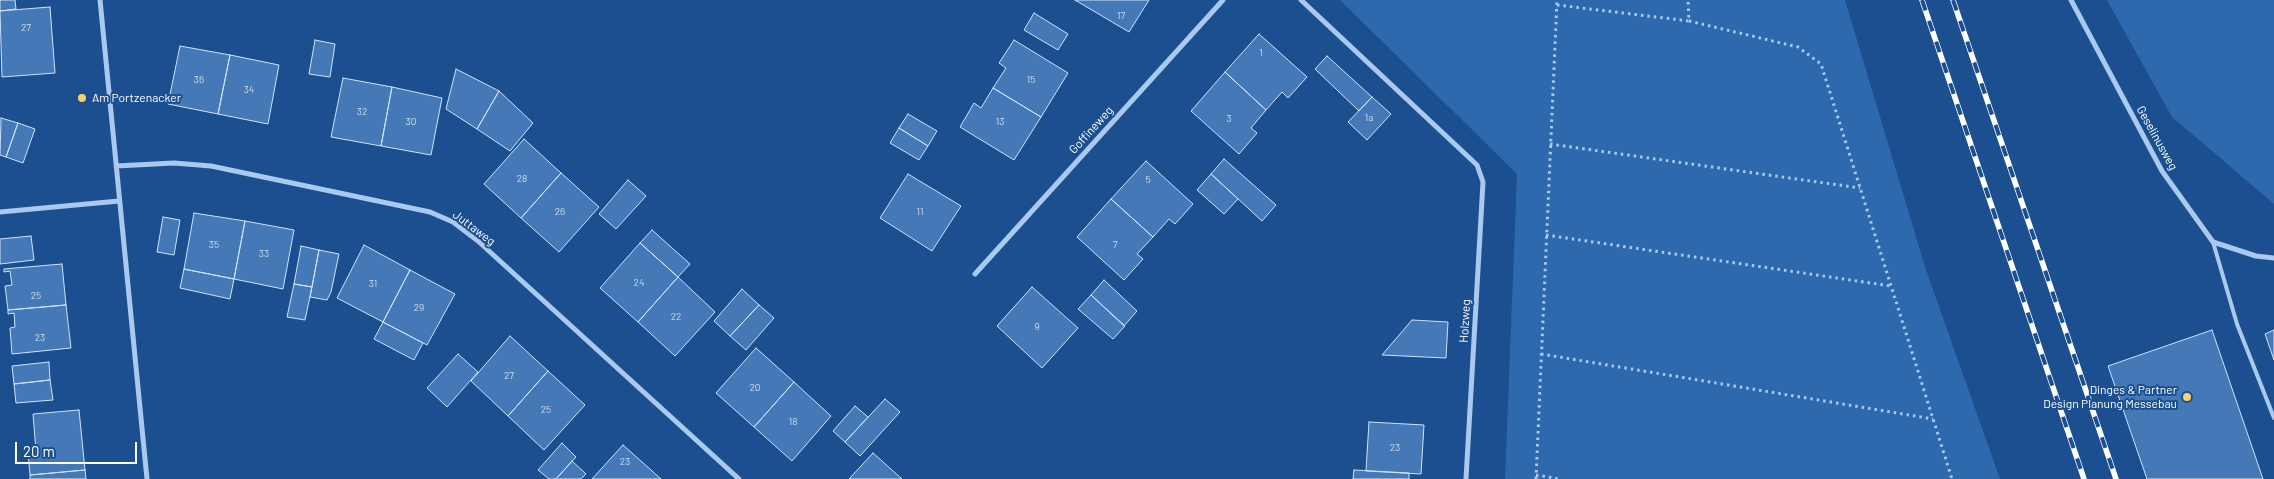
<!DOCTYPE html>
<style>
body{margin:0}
#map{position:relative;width:2274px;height:479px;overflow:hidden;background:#1b4f8f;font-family:Barlow,sans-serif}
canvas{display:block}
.scale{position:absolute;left:15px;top:442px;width:122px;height:22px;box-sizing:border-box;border:2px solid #fff;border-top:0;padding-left:6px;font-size:15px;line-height:18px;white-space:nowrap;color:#fff;-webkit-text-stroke:4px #1b4f8f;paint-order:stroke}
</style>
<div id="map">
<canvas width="2274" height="479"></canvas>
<div class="scale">20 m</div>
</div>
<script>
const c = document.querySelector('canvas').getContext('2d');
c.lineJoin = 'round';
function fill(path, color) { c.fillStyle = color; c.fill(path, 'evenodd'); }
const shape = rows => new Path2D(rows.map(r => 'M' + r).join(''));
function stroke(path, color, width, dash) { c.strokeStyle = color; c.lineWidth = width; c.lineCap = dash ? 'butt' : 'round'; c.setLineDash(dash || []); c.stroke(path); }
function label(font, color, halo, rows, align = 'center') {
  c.font = font + ' Barlow,sans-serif'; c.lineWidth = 4; c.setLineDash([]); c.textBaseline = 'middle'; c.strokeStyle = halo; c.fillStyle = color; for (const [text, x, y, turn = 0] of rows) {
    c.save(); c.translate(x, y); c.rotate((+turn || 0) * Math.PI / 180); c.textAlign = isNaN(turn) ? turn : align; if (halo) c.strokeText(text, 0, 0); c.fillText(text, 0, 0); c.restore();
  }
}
const green = shape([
 [1340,0,1845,0,1926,270,2000,479,1505,479,1517,174],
 [2107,0,2274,0,2274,204,2172,117]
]);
const building = shape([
 [0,0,15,0,16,9,0,11,0,0],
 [1075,0,1149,0,1129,32,1075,0],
 [50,7,55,73,2,77,0,11,50,7],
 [1034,13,1068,34,1058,50,1024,30,1034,13],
 [1259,34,1307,77,1288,98,1282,92,1266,110,1225,72,1259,34],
 [315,40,335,44,330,77,309,74,315,40],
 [1014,40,1068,73,1041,117,993,88,1006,68,999,63,1014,40],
 [180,46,230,55,218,114,168,104,180,46],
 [230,55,279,65,268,124,218,114,230,55],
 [1327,56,1372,97,1359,111,1315,69,1327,56],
 [456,69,499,91,477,129,446,109,456,69],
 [1225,72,1266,110,1251,128,1257,133,1239,154,1191,111,1225,72],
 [343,78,392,87,381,146,331,137,343,78],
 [392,87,442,98,431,155,381,146,392,87],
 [993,88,1041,117,1014,160,960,127,974,103,981,108,993,88],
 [499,91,533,123,510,151,477,129,499,91],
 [1372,97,1391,114,1367,140,1348,122,1372,97],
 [908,114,937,131,928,146,899,128,908,114],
 [1,118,18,123,6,157,0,155,1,118],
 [18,123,35,129,23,163,6,157,18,123],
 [899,128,928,146,919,160,890,143,899,128],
 [524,139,561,173,521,218,484,184,524,139],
 [1224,159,1276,205,1262,221,1211,174,1224,159],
 [1146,161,1193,204,1175,224,1169,219,1153,237,1111,199,1146,161],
 [561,173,599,207,559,252,521,218,561,173],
 [908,174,961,206,932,251,880,218,908,174],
 [1211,174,1238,199,1224,214,1197,190,1211,174],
 [628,180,646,196,616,229,599,214,628,180],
 [1111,199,1153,237,1137,254,1143,259,1124,280,1077,237,1111,199],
 [194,213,245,221,234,279,184,269,194,213],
 [163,217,180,220,174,255,157,252,163,217],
 [245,221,294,230,283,289,234,279,245,221],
 [652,230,690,264,678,277,640,243,652,230],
 [31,236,34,260,0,264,0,239,31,236],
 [640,243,678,277,638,322,600,288,640,243],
 [364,245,410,270,383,322,337,298,364,245],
 [301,246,319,250,312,287,294,284,301,246],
 [319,250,339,254,331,292,327,300,310,297,319,250],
 [62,264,66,305,8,310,5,286,12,285,10,271,4,272,4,269,62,264],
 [184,269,234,279,230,299,180,288,184,269],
 [410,270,455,294,427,345,383,322,410,270],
 [678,277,715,312,675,356,638,322,678,277],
 [1104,280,1137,311,1124,326,1091,295,1104,280],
 [294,284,312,287,305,320,287,317,294,284],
 [1032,287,1078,328,1042,368,997,326,1032,287],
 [742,289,759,305,730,336,714,321,742,289],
 [1091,295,1125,326,1113,339,1078,309,1091,295],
 [66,305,71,348,12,354,10,328,15,327,14,313,8,314,8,310,66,305],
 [759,305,774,318,746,350,730,336,759,305],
 [1412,320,1448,322,1446,358,1382,355,1412,320],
 [383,322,423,343,414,360,374,339,383,322],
 [2212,330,2263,479,2147,479,2108,366,2212,330],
 [2274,330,2274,360,2265,334,2274,330],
 [510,336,548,371,508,416,471,381,510,336],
 [756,348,794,382,754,427,716,393,756,348],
 [458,354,478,372,447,407,427,388,458,354],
 [49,362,50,380,14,384,12,366,49,362],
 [548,371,585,405,544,450,508,416,548,371],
 [50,380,53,400,16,403,14,384,50,380],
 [794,382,831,416,792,461,754,427,794,382],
 [885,399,900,412,860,456,845,442,885,399],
 [855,406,868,417,845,442,833,431,855,406],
 [79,410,85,470,30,475,28,452,36,451,33,414,79,410],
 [1369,422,1424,425,1421,474,1366,471,1369,422],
 [562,443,576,457,556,479,549,479,538,470,562,443],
 [623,445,661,479,592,479,623,445],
 [873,453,902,479,849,479,873,453],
 [572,461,586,474,581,479,556,479,572,461],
 [85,470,86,479,30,479,30,475,85,470],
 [1354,470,1409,473,1409,479,1353,479,1354,470]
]);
const path = shape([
 [1557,5,1689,21,1688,0],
 [1689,21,1798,47,1821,64,1952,479],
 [1550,144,1860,188],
 [1546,235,1891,286],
 [1541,354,1933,419],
 [1536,475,1560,479],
 [1536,479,1557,0]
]);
const lane = shape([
 [2213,242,2237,324,2274,418]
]);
const street = shape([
 [100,0,147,479],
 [1301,0,1477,165,1483,182,1466,479],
 [2071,0,2162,171,2213,242,2256,256,2274,258],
 [116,166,174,163,211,166,430,212,453,222,478,241,739,479],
 [0,212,119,201],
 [975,274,1223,0]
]);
const rail = shape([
 [1922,0,2084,479],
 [1953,0,2116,479]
]);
const markers = [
 [82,98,5,"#ffd166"],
 [2187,397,5,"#ffd166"]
];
const numberNames = [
 ["17",1121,16],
 ["27",26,28],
 ["1",1261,53],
 ["36",199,80],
 ["15",1031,80],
 ["34",249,90],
 ["32",362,112],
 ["1a",1369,118],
 ["3",1229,119],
 ["30",411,122],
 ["13",1000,122],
 ["28",522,179],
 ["5",1148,180],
 ["26",560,212],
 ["11",920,212],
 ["35",214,245],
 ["7",1115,245],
 ["33",264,254],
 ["24",639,283],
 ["31",373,284],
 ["25",36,296],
 ["29",419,308],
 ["22",676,317],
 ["9",1037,327],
 ["23",40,338],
 ["27",509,376],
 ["20",755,388],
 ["25",546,410],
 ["18",793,422],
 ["23",1395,448],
 ["23",625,462]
];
const poiNames = [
 ["Am Portzenacker",92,98],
 ["Dinges & Partner",2177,390,"right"],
 ["Design Planung Messebau",2177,404,"right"]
];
const streetNames = [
 ["Goffineweg",1091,130,-48],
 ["Geselinusweg",2157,138,61],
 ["Juttaweg",474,228,37],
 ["Holzweg",1465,321,-87]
];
fill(green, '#2e69ad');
fill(building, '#4478b7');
stroke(building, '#cfe3fa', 1);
stroke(path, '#a9c9ee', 3, [2.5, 4]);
stroke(lane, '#a9c9ee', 4);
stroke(street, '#a9c9ee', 5);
stroke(rail, '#fff', 5.5);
stroke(rail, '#1b4f8f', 4, [11]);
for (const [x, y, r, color] of markers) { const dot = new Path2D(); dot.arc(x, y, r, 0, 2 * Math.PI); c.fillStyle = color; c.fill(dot); stroke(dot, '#1b4f8f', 2); }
label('10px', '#d0dded', null, numberNames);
label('12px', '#fff', '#1b4f8f', poiNames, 'left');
label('12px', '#fff', '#1b4f8f', streetNames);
</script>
